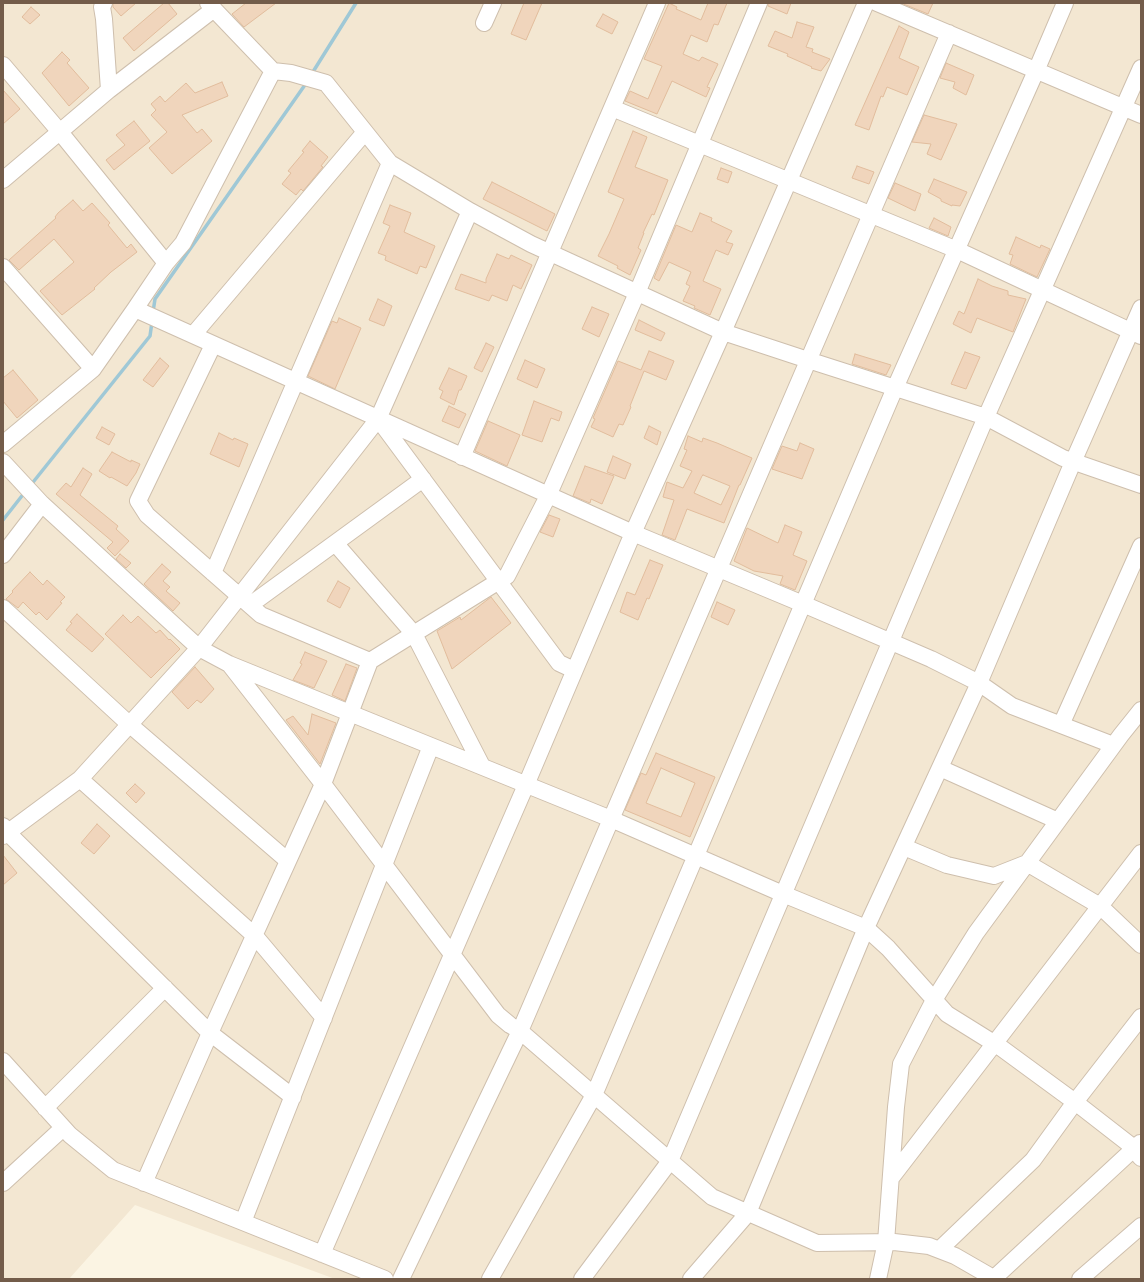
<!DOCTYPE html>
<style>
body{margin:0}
#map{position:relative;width:1144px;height:1282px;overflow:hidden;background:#fbf4e3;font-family:"Golos Text",sans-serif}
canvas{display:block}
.frame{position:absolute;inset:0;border:4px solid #735c4a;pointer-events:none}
</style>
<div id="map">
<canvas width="1144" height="1282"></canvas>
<div class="frame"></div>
</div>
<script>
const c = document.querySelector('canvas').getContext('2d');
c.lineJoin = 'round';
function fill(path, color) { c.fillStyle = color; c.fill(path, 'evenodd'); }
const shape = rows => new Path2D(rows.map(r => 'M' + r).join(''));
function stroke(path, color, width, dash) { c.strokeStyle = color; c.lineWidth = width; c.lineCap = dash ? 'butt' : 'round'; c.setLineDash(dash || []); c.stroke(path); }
const residential = shape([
 [3,3,1141,3,1141,1279,335,1279,135,1205,69,1279,3,1279]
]);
const stream = shape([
 [311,75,356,3],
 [153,312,155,299,307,82],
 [30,486,150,336,152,322],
 [3,520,25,492]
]);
const building = shape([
 [113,3,136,3,121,16,113,7,113,3],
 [164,3,168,3,177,14,134,51,123,38,164,3],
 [246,3,276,3,244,27,232,14,246,3],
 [524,3,542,3,526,40,511,34,524,3],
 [669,3,677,7,676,9,701,20,708,3,727,3,718,25,714,24,707,42,691,35,683,54,699,61,702,57,718,64,707,87,710,88,706,97,672,81,657,114,625,101,630,91,648,99,662,66,644,59,669,3],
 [768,3,791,3,787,14,768,6,768,3],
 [901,3,933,3,928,14,901,3],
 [31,7,40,15,30,24,22,17,31,7],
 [603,14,618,22,612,34,596,26,603,14],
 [797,22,814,27,806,47,813,49,812,52,830,59,821,71,811,68,812,67,787,56,788,54,768,46,775,31,792,38,797,22],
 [899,26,909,32,899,58,919,67,907,95,887,87,883,97,881,96,869,130,855,125,899,26],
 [62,52,70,60,67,63,89,88,69,106,42,73,62,52],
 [946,63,974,75,966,95,953,88,955,82,940,78,946,63],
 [222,82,228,96,182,115,197,133,202,129,212,141,172,174,149,148,167,132,151,115,156,110,151,104,160,96,165,102,186,83,195,93,222,82],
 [3,90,20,109,3,124,3,90],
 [924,115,957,124,941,160,927,154,931,144,912,142,924,115],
 [134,121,150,141,114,170,106,160,125,145,116,135,134,121],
 [633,131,647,137,635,167,668,180,654,215,652,214,643,233,644,233,638,248,641,250,630,275,617,268,618,266,598,256,609,234,624,199,608,192,633,131],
 [310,141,328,157,321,166,323,167,303,191,301,189,296,195,282,184,291,173,288,171,304,152,302,151,310,141],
 [857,166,874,172,869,184,852,178,857,166],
 [721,168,732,172,728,183,717,179,721,168],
 [934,179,967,192,960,206,952,205,952,206,941,201,941,199,928,192,934,179],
 [492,182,555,214,547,231,483,199,492,182],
 [895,183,921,194,915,211,888,198,895,183],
 [73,200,83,211,92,203,110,223,108,225,127,248,131,244,137,252,111,272,94,288,95,289,62,315,40,291,74,262,54,239,19,270,9,260,56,218,55,217,58,213,73,200],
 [390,205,411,213,404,232,435,246,426,268,420,266,417,274,385,260,386,256,378,253,390,226,383,223,390,205],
 [700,213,712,218,711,221,732,231,726,242,733,244,728,255,716,250,703,281,721,289,710,315,694,308,695,306,683,301,690,286,686,284,691,272,669,262,659,281,654,278,676,225,692,232,700,213],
 [934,218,951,227,948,236,929,228,934,218],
 [1016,237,1040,248,1041,245,1050,249,1037,277,1010,264,1013,255,1009,254,1016,237],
 [497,254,509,259,511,255,532,265,521,289,513,285,507,301,492,295,489,301,455,289,461,274,486,283,486,279,497,254],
 [978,279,992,286,1008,291,1008,295,1026,299,1013,332,977,318,971,333,953,324,959,311,964,314,978,279],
 [378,299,392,306,384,326,369,320,378,299],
 [592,307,609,314,599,337,582,329,592,307],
 [339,318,361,328,335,389,308,376,332,321,337,323,339,318],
 [639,320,665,333,661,341,635,330,639,320],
 [486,343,494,347,482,372,474,368,486,343],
 [649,351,674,361,666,380,644,371,630,406,631,407,623,425,619,424,613,437,591,427,595,419,593,418,618,361,641,370,649,351],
 [965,352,980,357,966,389,951,384,965,352],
 [855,354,891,365,886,375,852,364,855,354],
 [160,358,169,366,153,387,143,380,160,358],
 [525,360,545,369,537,388,517,379,525,360],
 [449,368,467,376,461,390,459,390,454,405,440,398,443,391,439,389,449,368],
 [13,370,38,400,17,418,3,401,3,378,13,370],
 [534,401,562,412,559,421,551,418,542,442,522,435,534,401],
 [449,406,466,414,459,428,442,421,449,406],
 [488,421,520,435,507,466,475,451,488,421],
 [649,426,661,432,657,445,644,438,649,426],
 [102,427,115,434,109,445,96,438,102,427],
 [219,433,233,440,234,438,248,444,239,467,210,454,219,433],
 [688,436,702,442,703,438,717,443,752,458,740,485,739,485,724,523,687,509,675,540,662,535,674,500,663,497,667,482,683,488,692,471,680,466,687,450,684,449,688,436],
 [703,475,730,486,721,505,694,493,702,476,703,475],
 [800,443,814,449,802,479,772,469,782,446,797,451,800,443],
 [112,452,131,462,131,460,140,464,136,473,127,486,111,477,110,478,99,471,112,452],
 [613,456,631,464,625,479,607,472,613,456],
 [585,466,614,476,602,504,591,499,590,503,573,496,585,466],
 [83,468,92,474,80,495,118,526,116,529,129,541,115,556,107,548,113,542,56,494,66,483,71,487,83,468],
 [549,515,560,519,553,537,540,532,549,515],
 [785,525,802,532,793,555,807,561,795,590,780,584,783,576,754,571,734,561,747,528,778,543,785,525],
 [120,554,131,563,126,568,116,559,120,554],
 [650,560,663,565,649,599,647,598,638,620,620,612,627,592,635,595,650,560],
 [162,564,171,572,163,581,170,587,166,591,180,603,173,611,144,584,162,564],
 [30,572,43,585,47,580,65,597,60,602,62,603,47,620,39,612,36,615,23,602,18,608,6,599,13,592,12,591,30,572],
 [338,581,350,588,340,608,327,601,338,581],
 [491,597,511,623,452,669,437,631,460,617,461,620,491,597],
 [717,602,735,610,728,625,711,617,717,602],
 [77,614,104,639,92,652,66,630,72,623,70,622,77,614],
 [123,615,131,623,138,616,156,633,160,630,169,640,170,639,180,649,151,678,105,634,123,615],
 [305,652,327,661,314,688,293,680,302,664,300,663,305,652],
 [346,664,357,668,345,701,332,695,346,664],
 [195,667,214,689,201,703,197,700,188,709,172,692,195,667],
 [312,714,336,723,320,764,286,720,293,716,308,735,312,714],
 [656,753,715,777,690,837,625,810,641,773,646,775,656,753],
 [661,768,695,783,681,817,646,803,661,768],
 [135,784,145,793,136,803,126,793,135,784],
 [97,824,110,836,94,854,81,843,97,824],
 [3,855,17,873,3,885,3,855]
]);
const minor = shape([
 [104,3,102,7,104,19,109,90],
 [208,3,273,71,291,73,326,83,390,163,470,211,531,244,723,332,808,360,986,417,1063,458,1141,485],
 [877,3,1141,115],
 [484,23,493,3],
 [3,65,60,132,166,263],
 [612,108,957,250,1141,336],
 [3,180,109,90,214,9],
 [3,267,93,369],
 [135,309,633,533,803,604,931,659,979,683,1012,706,1113,745],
 [193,335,365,132],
 [213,345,138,501,147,515,261,615,370,661],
 [379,420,559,663,574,670],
 [3,444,93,369,135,309,166,263,183,243,273,71],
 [462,457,657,3],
 [3,462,42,504,199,648,229,664,611,819,783,894,866,928,888,948,947,1014,1000,1047,1075,1102,1129,1144,1141,1158],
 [335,543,414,634,482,766],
 [3,555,42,504],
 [213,573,390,163],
 [250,605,423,479],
 [3,608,129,724,288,861],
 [230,665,323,784,498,1015,510,1025,520,1031,712,1197,817,1243,894,1242,929,1246,955,1256,995,1279],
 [1061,725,1141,546],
 [940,768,1058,821],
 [80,779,255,936,324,1018],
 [3,826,7,832,210,1033,293,1097],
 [3,836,80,779,199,648,378,419,470,211],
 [904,847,947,865,994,876,1027,863,1100,906,1141,945],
 [3,1061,70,1135,113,1170,385,1279],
 [45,1108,165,988],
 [891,1178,1141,853],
 [3,1183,63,1128],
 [144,1183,210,1033,323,784,370,661,507,576,548,496,637,293,759,3],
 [243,1222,431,746],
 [939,1250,1033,1160,1075,1102,1141,1017],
 [322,1254,526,785,633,533,723,332,866,3],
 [401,1279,520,1031,949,33],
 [490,1279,594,1095,895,388,1036,71,1065,3],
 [582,1279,670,1161,986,417,1141,68],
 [691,1279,748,1213,866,928,979,683,1073,462,1141,308],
 [878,1279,886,1242,896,1107,901,1064,934,1000,976,933,1121,735,1141,710],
 [993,1279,1140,1143],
 [1080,1279,1141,1226]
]);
fill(residential, '#f3e7d2');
stroke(stream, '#9fc8d6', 3.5);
fill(building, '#f0d5bc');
stroke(building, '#e2bd9d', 1);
stroke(minor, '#cebfad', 18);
stroke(minor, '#fff', 16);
</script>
